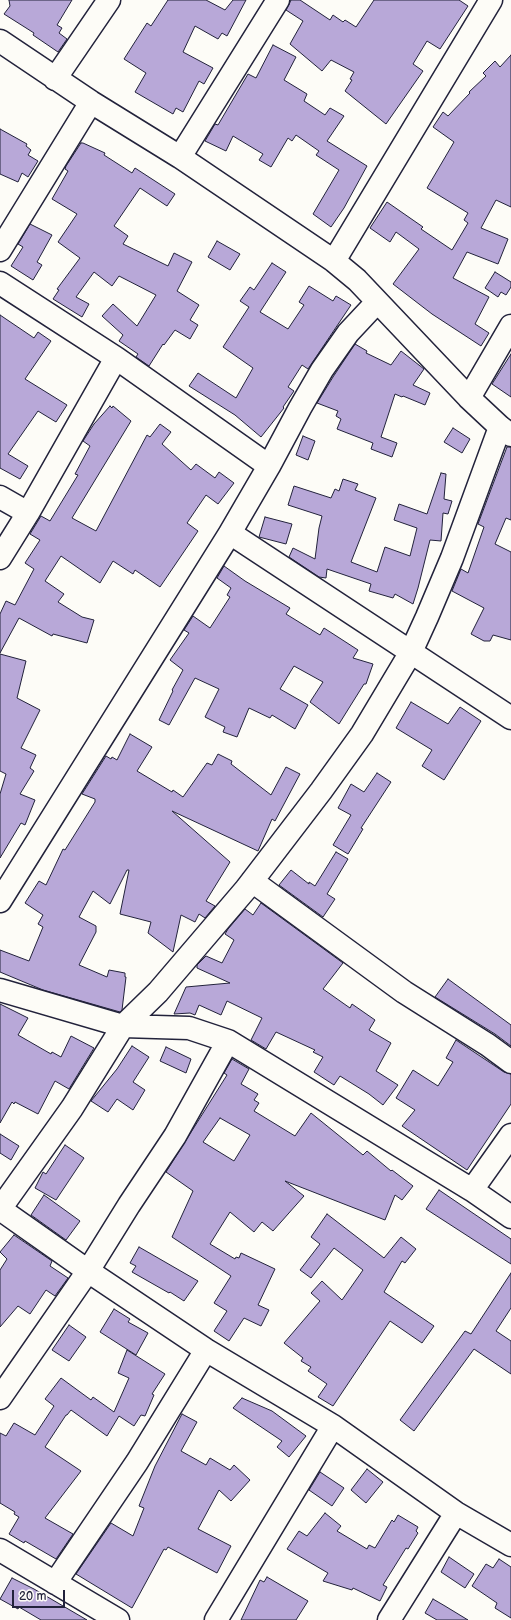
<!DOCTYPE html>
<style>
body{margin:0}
#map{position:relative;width:511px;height:1620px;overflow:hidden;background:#fdfcf7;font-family:"Balsamiq Sans",sans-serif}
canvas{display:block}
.scale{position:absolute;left:12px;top:1590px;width:53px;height:18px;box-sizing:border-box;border:2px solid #22223b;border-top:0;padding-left:5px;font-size:12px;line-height:14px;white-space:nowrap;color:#22223b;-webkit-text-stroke:3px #fdfcf7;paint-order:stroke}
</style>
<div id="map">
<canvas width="511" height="1620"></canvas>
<div class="scale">20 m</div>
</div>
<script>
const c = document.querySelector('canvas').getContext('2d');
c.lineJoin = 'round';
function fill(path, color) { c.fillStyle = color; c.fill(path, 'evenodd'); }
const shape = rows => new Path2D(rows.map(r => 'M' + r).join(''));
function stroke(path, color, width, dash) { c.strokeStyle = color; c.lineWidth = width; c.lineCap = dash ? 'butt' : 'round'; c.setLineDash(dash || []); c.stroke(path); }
const building = shape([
 [9,0,72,0,57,25,62,28,59,33,67,39,58,52,33,35,34,33,4,14,10,6,9,0],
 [168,0,206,0,225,10,233,0,246,0,227,36,222,33,218,39,195,26,183,52,213,68,204,84,199,81,183,112,176,108,173,114,135,92,146,73,124,59,147,23,151,26,168,0],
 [291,0,300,0,330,20,333,15,343,22,345,20,356,27,374,0,459,0,468,6,440,49,427,41,413,64,423,71,386,124,345,91,352,80,350,79,354,72,331,60,322,71,290,44,303,21,286,10,291,0],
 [273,45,296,57,284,80,307,94,304,101,325,115,330,108,344,116,327,141,367,166,344,208,331,227,313,214,339,170,316,155,319,151,296,135,292,141,288,138,271,167,259,160,263,154,233,136,226,151,205,141,215,124,218,125,248,74,256,78,273,45],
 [511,55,511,207,496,200,481,228,508,239,498,264,467,252,453,278,489,297,475,324,489,333,481,346,432,314,393,284,419,249,396,232,390,242,370,228,387,202,423,227,421,229,452,250,468,223,464,220,468,213,427,188,454,142,433,127,443,112,448,116,470,93,469,92,486,76,483,73,495,61,500,67,511,55],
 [0,129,27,144,26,146,31,150,28,155,38,161,28,177,22,173,18,182,0,174,0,129],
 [81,143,83,143,105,153,104,155,132,173,135,168,175,194,167,206,140,188,114,226,128,236,123,244,168,266,174,253,192,262,177,291,199,305,190,320,198,325,190,339,175,330,164,345,163,344,149,366,136,357,138,354,119,341,123,335,102,316,113,304,137,326,156,295,119,276,112,286,94,272,76,297,89,304,82,317,53,299,59,290,57,289,80,258,58,242,77,214,52,199,68,171,65,169,66,166,81,143],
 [30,224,52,235,37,262,42,265,33,280,11,266,23,247,18,244,30,224],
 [217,241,240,254,230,270,208,257,217,241],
 [272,263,286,272,260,312,288,329,304,305,299,302,309,286,333,301,336,296,351,305,308,369,302,365,288,387,294,391,283,407,284,408,261,437,235,415,189,386,198,373,236,398,253,368,223,347,249,307,240,301,250,287,254,290,272,263],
 [495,272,511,282,511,287,506,295,501,292,498,297,485,288,495,272],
 [0,315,34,338,38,332,51,341,25,379,67,405,56,422,38,411,8,454,28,466,20,479,0,468,0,315],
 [355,344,367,351,366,353,391,365,401,351,424,369,413,385,430,393,425,405,403,396,402,397,395,394,381,437,397,443,392,457,371,449,373,443,337,429,341,419,336,416,338,411,317,403,333,377,355,344],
 [511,354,511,397,492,384,511,354],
 [110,406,112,408,113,406,131,421,72,518,96,531,147,435,150,437,160,424,171,432,162,444,191,470,196,464,215,478,219,472,234,483,218,504,206,495,187,523,198,531,160,587,135,570,133,574,113,561,100,583,61,556,45,581,64,594,58,602,82,617,94,620,87,643,53,634,52,636,19,618,0,653,0,614,6,601,15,605,34,569,25,563,40,540,30,534,41,516,50,521,78,475,75,474,90,446,83,441,94,424,110,406],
 [453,428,470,439,462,453,444,442,453,428],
 [303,436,315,441,308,460,296,455,303,436],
 [507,447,511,447,511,520,506,518,495,544,511,552,511,640,493,635,490,641,484,641,471,634,484,608,452,591,461,569,468,573,484,527,478,524,507,447],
 [441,473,446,474,444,499,452,501,448,514,443,513,441,541,430,540,418,588,413,604,395,594,393,598,369,591,371,584,327,569,326,578,319,577,289,557,293,548,315,559,319,528,322,516,288,505,294,486,331,498,335,489,339,491,343,479,358,484,355,490,376,498,351,562,377,572,385,547,410,556,417,528,394,520,399,504,427,514,441,473],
 [265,517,292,524,286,544,259,537,265,517],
 [224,566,245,581,290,608,286,614,320,635,324,628,358,650,353,658,373,664,366,684,364,684,339,724,310,702,323,682,294,666,280,689,308,705,295,729,272,715,270,718,249,708,237,737,223,732,225,727,205,717,219,689,195,678,169,725,159,720,173,691,172,690,183,670,170,660,189,633,184,630,193,616,210,628,230,597,227,595,231,588,217,578,224,566],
 [0,654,26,661,17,698,40,710,21,748,36,755,30,768,34,771,20,794,35,800,25,825,21,823,0,858,0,794,6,774,0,771,0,654],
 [411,702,448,724,460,707,481,721,444,780,422,766,432,750,396,728,411,702],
 [130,734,152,747,137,771,172,792,173,790,183,797,207,763,212,765,218,754,232,761,231,764,271,795,286,767,300,774,275,821,272,819,258,851,172,811,230,862,206,901,215,906,205,918,199,914,195,922,181,915,173,952,148,933,151,922,120,914,129,870,127,870,110,904,93,891,79,917,96,926,96,932,79,965,107,977,109,970,125,973,125,977,126,977,122,1010,120,1012,43,990,0,972,0,950,29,961,43,927,38,924,43,915,25,903,39,881,46,885,63,849,65,850,95,802,95,799,82,794,106,756,111,759,112,757,117,760,130,734],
 [377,773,391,782,361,828,363,829,348,854,333,845,351,815,338,808,351,784,364,792,377,773],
 [336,852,348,859,327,894,335,899,323,917,279,885,291,870,309,884,309,882,315,886,336,852],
 [261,903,343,963,323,989,350,1008,352,1004,375,1020,369,1030,391,1043,376,1071,398,1085,383,1105,369,1094,340,1076,334,1085,314,1072,323,1057,313,1052,315,1050,276,1032,266,1049,251,1040,262,1018,227,1001,221,1015,199,1005,195,1015,190,1013,174,1014,186,987,230,983,197,968,197,965,206,956,222,963,234,940,225,934,228,929,245,909,253,915,261,903],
 [448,979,511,1025,511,1046,495,1034,435,997,448,979],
 [0,1004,28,1018,18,1035,51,1054,52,1052,61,1057,71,1036,94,1048,69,1089,55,1081,38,1114,15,1102,14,1104,12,1102,0,1123,0,1004],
 [456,1040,504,1072,511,1074,511,1104,467,1170,402,1126,415,1110,396,1098,413,1070,438,1086,453,1062,446,1058,456,1040],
 [132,1046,149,1057,133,1082,145,1090,133,1110,117,1099,108,1112,91,1101,117,1069,132,1046],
 [166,1047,191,1059,186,1073,160,1061,166,1047],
 [232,1059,249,1069,241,1084,258,1094,254,1100,259,1103,254,1111,295,1136,311,1113,363,1155,367,1151,391,1171,392,1170,413,1186,402,1200,395,1195,385,1220,285,1181,304,1196,273,1231,262,1222,254,1232,230,1212,210,1244,235,1259,236,1257,239,1258,241,1253,275,1269,258,1305,269,1310,261,1326,244,1318,229,1341,214,1331,227,1311,214,1303,231,1276,172,1237,193,1191,166,1172,227,1075,224,1073,232,1059],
 [220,1118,250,1135,234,1161,203,1142,220,1118],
 [0,1134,19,1146,11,1160,0,1153,0,1134],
 [65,1145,84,1158,56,1200,35,1188,43,1172,46,1174,65,1145],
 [439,1190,511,1239,511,1264,426,1209,439,1190],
 [44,1195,80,1221,66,1240,31,1215,44,1195],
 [327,1214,384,1258,401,1237,416,1249,405,1263,402,1261,384,1292,434,1326,422,1343,390,1321,333,1406,318,1397,327,1384,308,1371,311,1367,301,1361,303,1358,284,1343,320,1301,311,1293,322,1281,342,1300,363,1270,334,1248,311,1278,300,1270,320,1244,311,1237,327,1214],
 [14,1235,52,1261,50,1266,68,1278,55,1296,46,1290,30,1314,18,1306,0,1327,0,1270,7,1259,0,1252,14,1235],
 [139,1247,198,1281,184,1301,170,1292,169,1293,132,1272,136,1266,130,1263,139,1247],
 [511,1273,511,1308,496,1331,511,1341,511,1374,474,1349,414,1431,400,1420,465,1331,471,1334,511,1273],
 [114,1309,130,1319,128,1322,148,1333,136,1355,100,1332,114,1309],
 [69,1325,86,1337,69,1361,52,1350,69,1325],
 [127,1350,165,1374,152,1394,154,1395,145,1416,141,1415,134,1426,119,1416,107,1436,71,1410,67,1415,66,1415,45,1447,81,1471,45,1518,73,1534,56,1559,25,1541,24,1543,9,1534,19,1517,14,1514,15,1512,0,1503,0,1433,6,1436,14,1423,35,1435,54,1406,45,1399,61,1378,91,1400,93,1397,114,1412,129,1378,118,1373,127,1350],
 [242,1398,272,1411,306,1436,289,1457,277,1447,282,1441,233,1408,242,1398],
 [182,1414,197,1422,181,1451,206,1465,210,1458,230,1470,234,1465,250,1480,231,1501,219,1490,198,1529,231,1546,217,1573,168,1547,166,1550,164,1549,132,1608,76,1574,111,1523,133,1536,144,1508,139,1506,155,1466,182,1414],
 [367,1469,383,1482,366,1503,351,1490,367,1469],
 [320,1472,344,1488,332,1506,309,1490,320,1472],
 [325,1513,341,1526,337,1531,367,1549,369,1545,375,1548,392,1520,394,1522,398,1515,418,1527,416,1531,418,1533,408,1549,406,1548,383,1585,387,1587,380,1601,353,1588,352,1590,323,1581,328,1573,287,1549,299,1531,307,1536,325,1513],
 [449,1557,474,1574,465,1588,441,1572,449,1557],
 [499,1559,511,1567,511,1618,495,1608,497,1603,472,1586,486,1564,493,1568,499,1559],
 [267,1577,308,1601,296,1620,241,1620,260,1580,264,1582,267,1577],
 [12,1578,34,1589,87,1620,41,1620,19,1607,18,1609,0,1599,12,1578],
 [433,1599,445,1606,468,1620,437,1620,425,1613,433,1599]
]);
const minor = shape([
 [0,41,91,102,180,157,334,261,357,280,469,398,500,427,511,435],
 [55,79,109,0],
 [180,157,278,0],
 [0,250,91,102],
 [334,261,491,0],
 [0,283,116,358,269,466,230,533,511,718],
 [469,398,511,326],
 [269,466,300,408,322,370,348,333,377,302],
 [0,497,28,513],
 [0,558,28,513,116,358],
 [252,881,404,992,488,1045,511,1062],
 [0,901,230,533],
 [0,990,123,1026,189,1028,228,1041,472,1190,511,1217],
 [472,1190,511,1135],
 [0,1209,72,1108,123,1026,158,992,246,889,321,791,362,734,411,652,427,617,452,558,500,427],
 [0,1209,88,1271,206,1350,333,1426,456,1513,511,1545],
 [0,1398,88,1271,129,1205,175,1136,228,1041],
 [0,1550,118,1620],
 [55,1583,137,1462,206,1350],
 [216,1620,333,1426],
 [389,1620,456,1513]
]);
fill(building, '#b8a8d8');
stroke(building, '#22223b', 1);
stroke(minor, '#22223b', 25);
stroke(minor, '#fdfcf7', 22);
</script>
